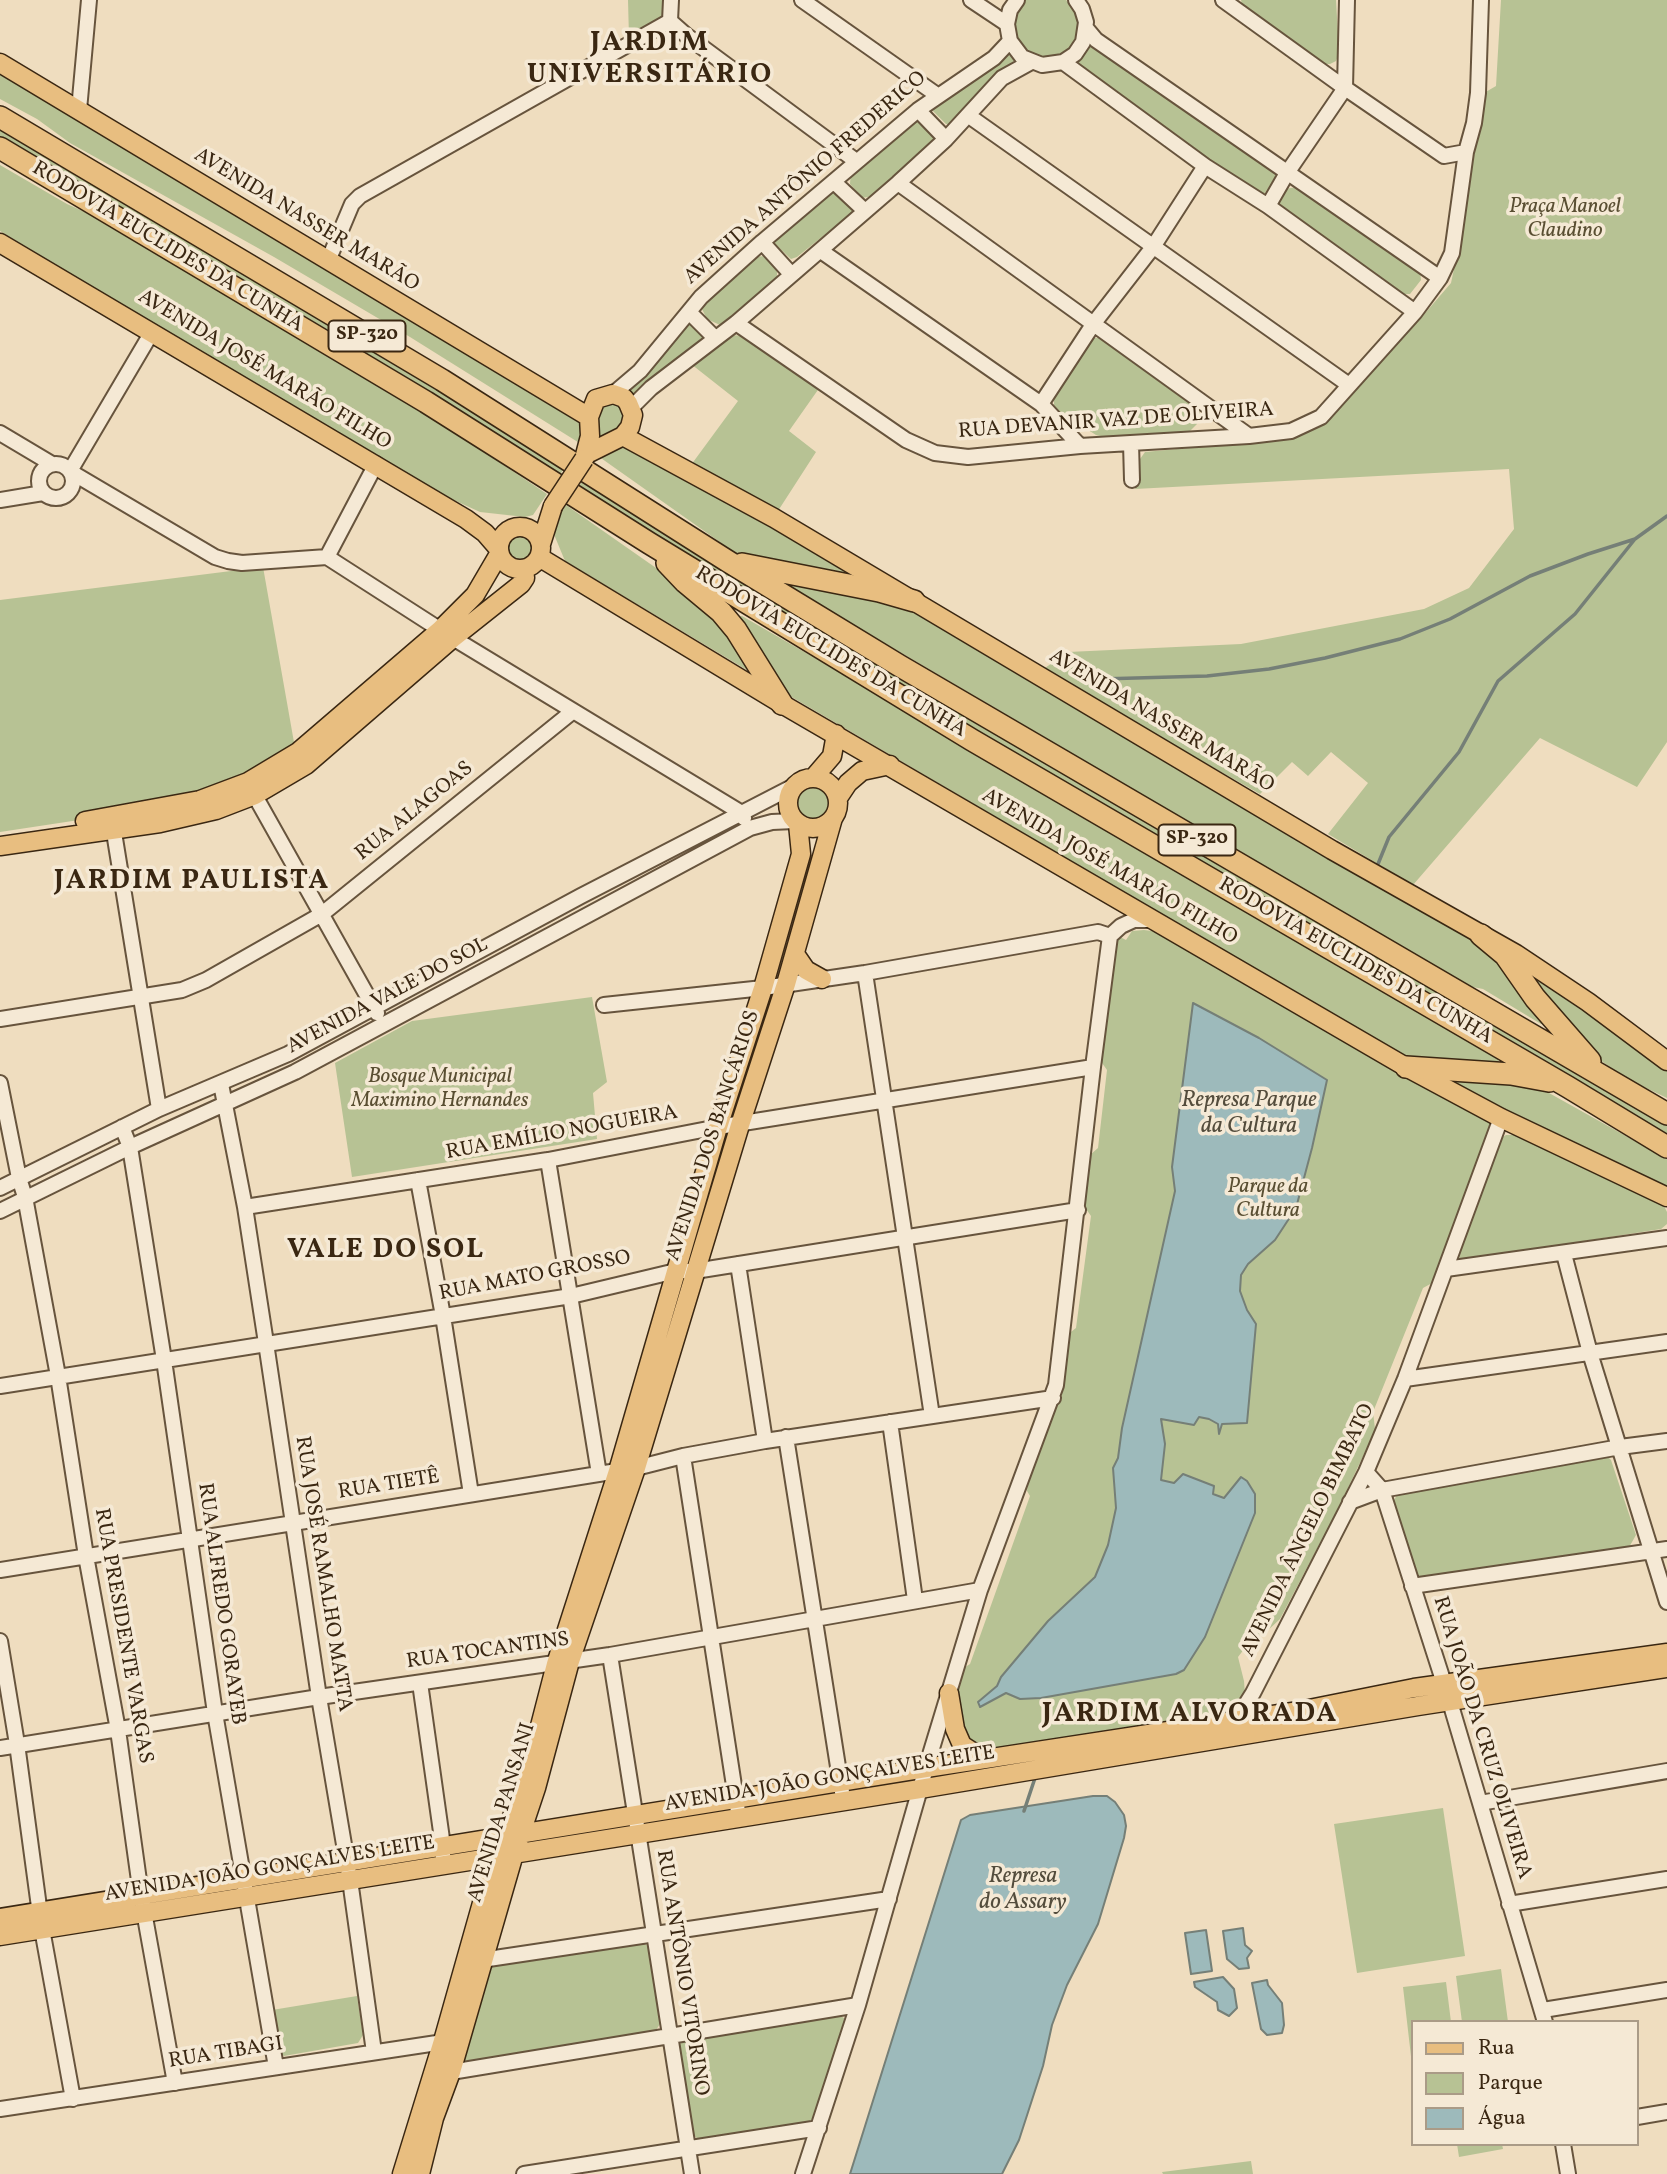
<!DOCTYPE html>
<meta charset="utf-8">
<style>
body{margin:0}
#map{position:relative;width:1667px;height:2174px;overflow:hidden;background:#efddbf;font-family:Vollkorn,serif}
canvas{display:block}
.legend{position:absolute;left:1411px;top:2020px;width:228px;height:126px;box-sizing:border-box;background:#f5e9d5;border:2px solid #aa9b87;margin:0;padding:9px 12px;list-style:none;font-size:21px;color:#3a2712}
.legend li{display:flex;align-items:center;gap:14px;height:35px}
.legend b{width:35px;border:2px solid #aa9b87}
</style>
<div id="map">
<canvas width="1667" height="2174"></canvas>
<ul class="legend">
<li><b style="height:9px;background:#e8be80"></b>Rua</li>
<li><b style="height:19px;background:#b7c294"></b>Parque</li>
<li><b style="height:19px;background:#9dbabb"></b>Água</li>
</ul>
</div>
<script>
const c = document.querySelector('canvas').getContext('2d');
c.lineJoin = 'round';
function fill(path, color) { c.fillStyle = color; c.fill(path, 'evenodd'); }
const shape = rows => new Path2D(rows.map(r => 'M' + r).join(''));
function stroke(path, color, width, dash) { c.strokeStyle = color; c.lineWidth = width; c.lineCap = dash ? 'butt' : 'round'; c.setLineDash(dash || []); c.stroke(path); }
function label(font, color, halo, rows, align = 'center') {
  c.font = font + ' Vollkorn,serif'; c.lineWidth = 7; c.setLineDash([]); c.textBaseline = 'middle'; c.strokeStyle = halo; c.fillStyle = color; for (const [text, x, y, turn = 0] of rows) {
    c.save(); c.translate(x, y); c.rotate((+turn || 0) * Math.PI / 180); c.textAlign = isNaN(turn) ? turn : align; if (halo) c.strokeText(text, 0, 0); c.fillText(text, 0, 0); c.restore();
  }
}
const green = shape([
 [628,0,666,0,666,12,662,21,629,38],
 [1025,0,1066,0,1075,10,1079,20,1076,41,1062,56,1041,60,1023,51,1012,33,1015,12],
 [1241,0,1336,0,1339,53,1336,61,1330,64,1321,64,1243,10],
 [1501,0,1667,0,1667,742,1637,787,1540,738,1413,885,1328,834,1368,783,1331,752,1308,776,1292,762,1260,794,1042,670,1068,652,1241,644,1424,609,1469,588,1514,529,1509,469,1135,489,1140,481,1140,459,1145,452,1250,442,1324,422,1421,318,1451,283,1457,255,1484,93,1496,86],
 [1090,45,1096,45,1275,171,1275,177,1265,193,1256,193,1079,69,1079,61],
 [1005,54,1011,56,1014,61,1000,71,954,124,946,124,933,111,935,104],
 [0,68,586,425,581,444,410,337,274,257,70,143,37,119,0,99],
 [913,119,921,120,934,132,933,143,873,196,862,198,850,184,851,170],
 [0,123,566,465,558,478,0,141],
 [0,165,67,204,96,217,421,410,547,494,533,515,525,517,480,512,423,486,0,231],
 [1297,187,1420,270,1421,280,1410,294,1400,294,1280,209,1279,200,1285,189],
 [831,190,838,190,852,207,852,213,797,257,791,259,775,244,776,236],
 [765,256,777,270,777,278,720,325,707,319,701,307,706,297,753,257],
 [690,322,703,333,702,342,639,394,633,394,629,391,629,387,685,324],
 [727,335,749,336,820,387,789,431,816,452,776,514,691,465,738,401,691,364],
 [1093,338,1105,338,1198,405,1200,415,1197,424,1189,432,1105,437,1096,435,1054,408,1054,395],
 [619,400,627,426,591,447,600,405],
 [612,445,636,450,654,458,852,573,850,577,741,557,598,456],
 [585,477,1667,1120,1667,1139,1026,766,576,491],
 [566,505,699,598,762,679,565,561,553,532,556,519],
 '500 547a19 19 0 1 1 38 0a19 19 0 1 1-38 0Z',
 [263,567,295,748,246,778,198,796,112,815,0,832,0,600],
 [779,581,890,597,1494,949,1546,1024,1541,1024,1483,989,1468,986],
 [742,616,1200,880,1497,1057,1500,1065,1422,1063,1402,1055,778,689,736,617],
 '791 803a22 22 0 1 1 44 0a22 22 0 1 1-44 0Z',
 [1144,930,1159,932,1488,1118,1490,1123,1485,1151,1434,1282,1423,1288,1373,1412,1375,1429,1373,1435,1340,1505,1280,1619,1264,1634,1251,1640,1238,1657,1244,1681,1245,1694,1239,1707,1230,1715,1000,1751,968,1744,953,1711,959,1671,970,1664,1030,1496,1027,1491,1028,1481,1067,1335,1076,1328,1091,1216,1084,1206,1090,1155,1098,1148,1107,1070,1100,1060,1115,939,1118,936,1126,940,1132,931],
 [1542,977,1667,1069,1667,1098,1625,1078,1593,1055,1534,984,1536,978],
 [592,997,607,1082,593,1093,597,1139,352,1177,335,1063,412,1021],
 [1433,1073,1524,1079,1667,1159,1667,1192,1451,1085],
 [1506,1135,1514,1135,1664,1206,1667,1212,1667,1224,1661,1229,1463,1260,1457,1256,1500,1139],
 [1606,1455,1611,1460,1636,1535,1628,1549,1422,1579,1414,1571,1393,1502,1398,1493],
 [1443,1808,1465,1956,1357,1973,1334,1824],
 [641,1941,649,1947,660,2024,656,2030,462,2064,486,1970,497,1964],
 [1501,1969,1508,2022,1462,2022,1456,1976],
 [1446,1982,1451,2022,1413,2022,1412,2065,1403,1987],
 [357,1996,363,2035,358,2043,284,2056,277,2050,272,2010],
 [839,2015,844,2018,845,2025,816,2115,810,2121,701,2141,693,2135,679,2046,686,2037],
 [1457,2144,1502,2144,1503,2149,1459,2157],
 [1251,2161,1253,2174,1163,2174,1162,2172]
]);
const water = shape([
 [1193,1003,1259,1038,1327,1080,1312,1148,1296,1208,1275,1240,1248,1264,1241,1275,1240,1291,1247,1310,1256,1324,1247,1423,1222,1424,1219,1434,1218,1424,1209,1419,1199,1417,1194,1425,1161,1419,1165,1444,1161,1480,1174,1483,1183,1474,1214,1486,1213,1494,1224,1498,1241,1477,1247,1481,1255,1494,1255,1513,1205,1637,1184,1670,1176,1674,1041,1698,1020,1699,1006,1693,980,1707,978,1702,997,1686,1001,1677,1048,1621,1095,1577,1108,1545,1116,1508,1113,1468,1118,1458,1122,1428,1175,1191,1172,1167,1193,1003],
 [1093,1796,1107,1796,1115,1802,1124,1815,1126,1826,1124,1838,1098,1924,1067,1985,1052,2025,1043,2066,1019,2140,1002,2174,850,2174,961,1820,970,1815,1093,1796],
 [1243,1928,1245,1945,1252,1951,1247,1958,1249,1968,1239,1969,1227,1959,1223,1931,1243,1928],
 [1206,1930,1212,1971,1191,1974,1185,1933,1206,1930],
 [1223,1977,1234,1989,1237,2008,1229,2016,1218,2010,1217,2002,1195,1987,1194,1982,1223,1977],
 [1267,1980,1268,1985,1282,2003,1284,2025,1282,2033,1267,2035,1261,2029,1252,1983,1267,1980]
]);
const stream = shape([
 [1100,679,1207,676,1269,669,1325,658,1400,639,1450,619,1530,576,1588,554,1635,539],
 [1378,864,1389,837,1459,752,1498,681,1575,614,1635,539,1667,516],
 [1024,1811,1036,1775]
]);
const minor = shape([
 [802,0,937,95],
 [971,0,1007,24],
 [1017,0,1010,10,1007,24,1010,41,1022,57,1042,65,1063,62,1075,54,1083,42,1086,22,1082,9,1076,0],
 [1223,0,1345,88,1444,156,1466,152],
 [670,21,687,36,856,161],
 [670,21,671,0],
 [1086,28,1096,40,1440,278],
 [1063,62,1205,166,1268,206,1415,312],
 [79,110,89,0],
 [918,110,946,139],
 [969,116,1349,385],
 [834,182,865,211],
 [898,183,1249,436],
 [1268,206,1287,173,1345,88,1347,0],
 [762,242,791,274],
 [821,251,1041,404,1080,446],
 [328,261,352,204,360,196,670,21],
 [689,312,714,337],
 [736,323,906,440,935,453,968,457,1080,446,1249,436,1291,431,1321,417,1415,312,1440,278,1452,253,1466,152,1474,123,1478,93,1481,0],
 [613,394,640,371,701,297,762,242,918,110,994,58,1010,41],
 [1041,404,1094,323,1153,247,1205,166],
 [631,408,651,388,736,323,898,183,946,139,1002,78,1031,62],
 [0,433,52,464],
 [1131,443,1132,480],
 '39 481a17 17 0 1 1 34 0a17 17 0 1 1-34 0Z',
 [70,471,152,332],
 [71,472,215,557,228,561,242,563,327,557,453,638,740,812,744,818],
 [0,500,43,493],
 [327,557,376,464],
 [250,787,377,1013],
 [112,820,159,1109],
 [865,973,932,1416],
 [604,1005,763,988,865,973,1098,932,1110,936],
 [0,1019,182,990,206,980,322,914,572,712],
 [0,1083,19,1178,25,1197,58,1376,86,1556,118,1730,141,1895,175,2083],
 [221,1084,245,1207,266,1343,319,1697,350,1880,374,2052],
 [122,1127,130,1147,164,1360,215,1713,276,2067],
 [548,1160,599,1474],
 [418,1180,443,1316,471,1494],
 [0,1188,159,1109,288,1054,581,896,794,786],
 [245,1207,548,1160,718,1127,1093,1067],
 [0,1211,130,1147,295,1072,750,828,772,822,794,821],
 [1564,1254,1590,1353,1667,1602],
 [738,1264,765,1441],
 [1446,1269,1667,1238],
 [1405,1379,1667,1342],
 [0,1386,571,1296,676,1271,695,1271,1078,1210],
 [890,1422,915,1600],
 [786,1437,842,1792],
 [683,1456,739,1818],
 [1366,1472,1382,1490,1450,1702,1545,2022],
 [1350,1502,1382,1490,1620,1447,1667,1441],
 [0,1570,636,1468,683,1456,765,1441,1053,1398],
 [1412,1586,1667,1549],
 [0,1641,17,1744,42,1929,73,2099],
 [610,1655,692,2174],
 [420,1683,443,1846,443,1865],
 [1236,1720,1253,1693,1366,1472,1405,1379,1501,1118],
 [0,1748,319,1697,610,1655,980,1590],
 [1480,1803,1667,1771],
 [1509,1904,1667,1879],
 [475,1961,889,1899],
 [1543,2010,1667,1990],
 [451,2072,858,2005],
 [0,2109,450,2041],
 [1637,2117,1667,2112],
 [1563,2144,1568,2174],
 [524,2174,819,2128],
 [803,2174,858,2005,926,1768,980,1590,1056,1385,1093,1067,1110,936,1121,926,1134,920,1152,920]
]);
const major = shape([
 [0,63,589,417],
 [0,243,466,519,485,533,498,548],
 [623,436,774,518,1332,850,1516,954,1588,1002,1667,1061],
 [584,459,590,436,589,417,596,399,613,394,624,398,628,403,633,415,630,427,623,436,587,454],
 '499 548a21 21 0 1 1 42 0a21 21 0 1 1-42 0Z',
 [541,544,553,506],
 [539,557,782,704,1406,1067,1501,1118,1667,1197],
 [814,777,832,756,836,734],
 '788 803a25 25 0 1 1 50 0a25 25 0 1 1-50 0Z',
 [838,798,848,783,862,771,890,765],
 [85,821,200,800,248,782,298,752,440,630,475,595,499,554],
 [0,846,160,823,216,810,255,795,306,765,453,638,521,584,525,578,524,569],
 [795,954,806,970,822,979],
 [949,1693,955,1729,962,1745,976,1754,988,1756],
 [0,1918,926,1768,1299,1711,1414,1688,1667,1653],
 [0,1936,920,1789,1418,1706,1667,1668],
 [402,2174,443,2041,495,1857,524,1788,556,1664,618,1471,718,1127,763,988,801,854,798,824],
 [420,2174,434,2118,451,2072,514,1854,536,1788,570,1661,636,1468,740,1125,786,984,833,818]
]);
const highway = shape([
 [0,117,442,380,729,562,900,666,1667,1114],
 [0,148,426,402,649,543,972,740,1568,1087,1667,1147],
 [667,563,685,582,721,612,736,630,782,704],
 [742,564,879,591,914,601],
 [1481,935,1505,955,1535,998,1590,1061],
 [1406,1067,1511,1074,1549,1081]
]);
const majorBridge = shape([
 [553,506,584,459]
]);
const shields = [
 [367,336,77],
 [1197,840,77]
];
const shieldNames = [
 ["SP-320",367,336],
 ["SP-320",1197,840]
];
const streetNames = [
 ["AVENIDA ANTÔNIO FREDERICO",806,179,-41],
 ["AVENIDA NASSER MARÃO",306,221,31],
 ["RODOVIA EUCLIDES DA CUNHA",167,248,31],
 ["AVENIDA JOSÉ MARÃO FILHO",264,371,31],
 ["RUA DEVANIR VAZ DE OLIVEIRA",1116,422,-4],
 ["RODOVIA EUCLIDES DA CUNHA",830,653,31],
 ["AVENIDA NASSER MARÃO",1161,722,31],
 ["RUA ALAGOAS",415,812,-39],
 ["AVENIDA JOSÉ MARÃO FILHO",1109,868,30],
 ["RODOVIA EUCLIDES DA CUNHA",1355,962,30],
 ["AVENIDA VALE DO SOL",388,997,-28],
 ["RUA EMÍLIO NOGUEIRA",562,1134,-10],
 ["AVENIDA DOS BANCÁRIOS",714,1136,-72],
 ["RUA MATO GROSSO",535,1277,-11],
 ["RUA TIETÊ",389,1486,-9],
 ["AVENIDA ÂNGELO BIMBATO",1309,1531,-64],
 ["RUA JOSÉ RAMALHO MATTA",322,1574,81],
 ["RUA ALFREDO GORAYEB",220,1604,82],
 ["RUA PRESIDENTE VARGAS",122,1636,80],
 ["RUA TOCANTINS",488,1652,-8],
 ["RUA JOÃO DA CRUZ OLIVEIRA",1481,1738,73],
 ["AVENIDA JOÃO GONÇALVES LEITE",830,1780,-9],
 ["AVENIDA PANSANI",503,1813,-73],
 ["AVENIDA JOÃO GONÇALVES LEITE",270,1870,-9],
 ["RUA ANTÔNIO VITORINO",681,1973,81],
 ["RUA TIBAGI",226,2054,-9]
];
const parkNames = [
 ["Praça Manoel",1565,208],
 ["Claudino",1565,232],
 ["Bosque Municipal",440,1078],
 ["Maximino Hernandes",440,1102],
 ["Parque da",1268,1188],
 ["Cultura",1268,1212]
];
const waterNames = [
 ["Represa Parque",1249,1102],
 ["da Cultura",1249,1128],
 ["Represa",1023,1878],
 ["do Assary",1023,1904]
];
const districtNames = [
 ["JARDIM",650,45],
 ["UNIVERSITÁRIO",650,77],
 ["JARDIM PAULISTA",192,883],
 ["VALE DO SOL",386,1252],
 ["JARDIM ALVORADA",1190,1716]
];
fill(green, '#b7c294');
fill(water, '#9dbabb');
stroke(water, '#757f77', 2);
stroke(stream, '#757f77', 3.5);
stroke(minor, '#67543d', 18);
stroke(major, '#3a2712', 21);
stroke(highway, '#3a2712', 24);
stroke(minor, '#f5e9d5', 14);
stroke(major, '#e8be80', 18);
stroke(highway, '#e8be80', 21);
stroke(majorBridge, '#3a2712', 21, []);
stroke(majorBridge, '#e8be80', 18);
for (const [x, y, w] of shields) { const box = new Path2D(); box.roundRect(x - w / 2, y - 15.5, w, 31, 5); c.fillStyle = '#f5e9d5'; c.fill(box); stroke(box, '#3a2712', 2); }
label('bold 19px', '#3a2712', null, shieldNames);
label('21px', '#3a2712', '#f5e9d5', streetNames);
label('italic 21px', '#594e32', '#f5e9d5', parkNames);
label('italic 23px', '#534c3c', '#f5e9d5', waterNames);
c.letterSpacing = '2px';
label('bold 28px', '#3a2712', '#f5e9d5', districtNames);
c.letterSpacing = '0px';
</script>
